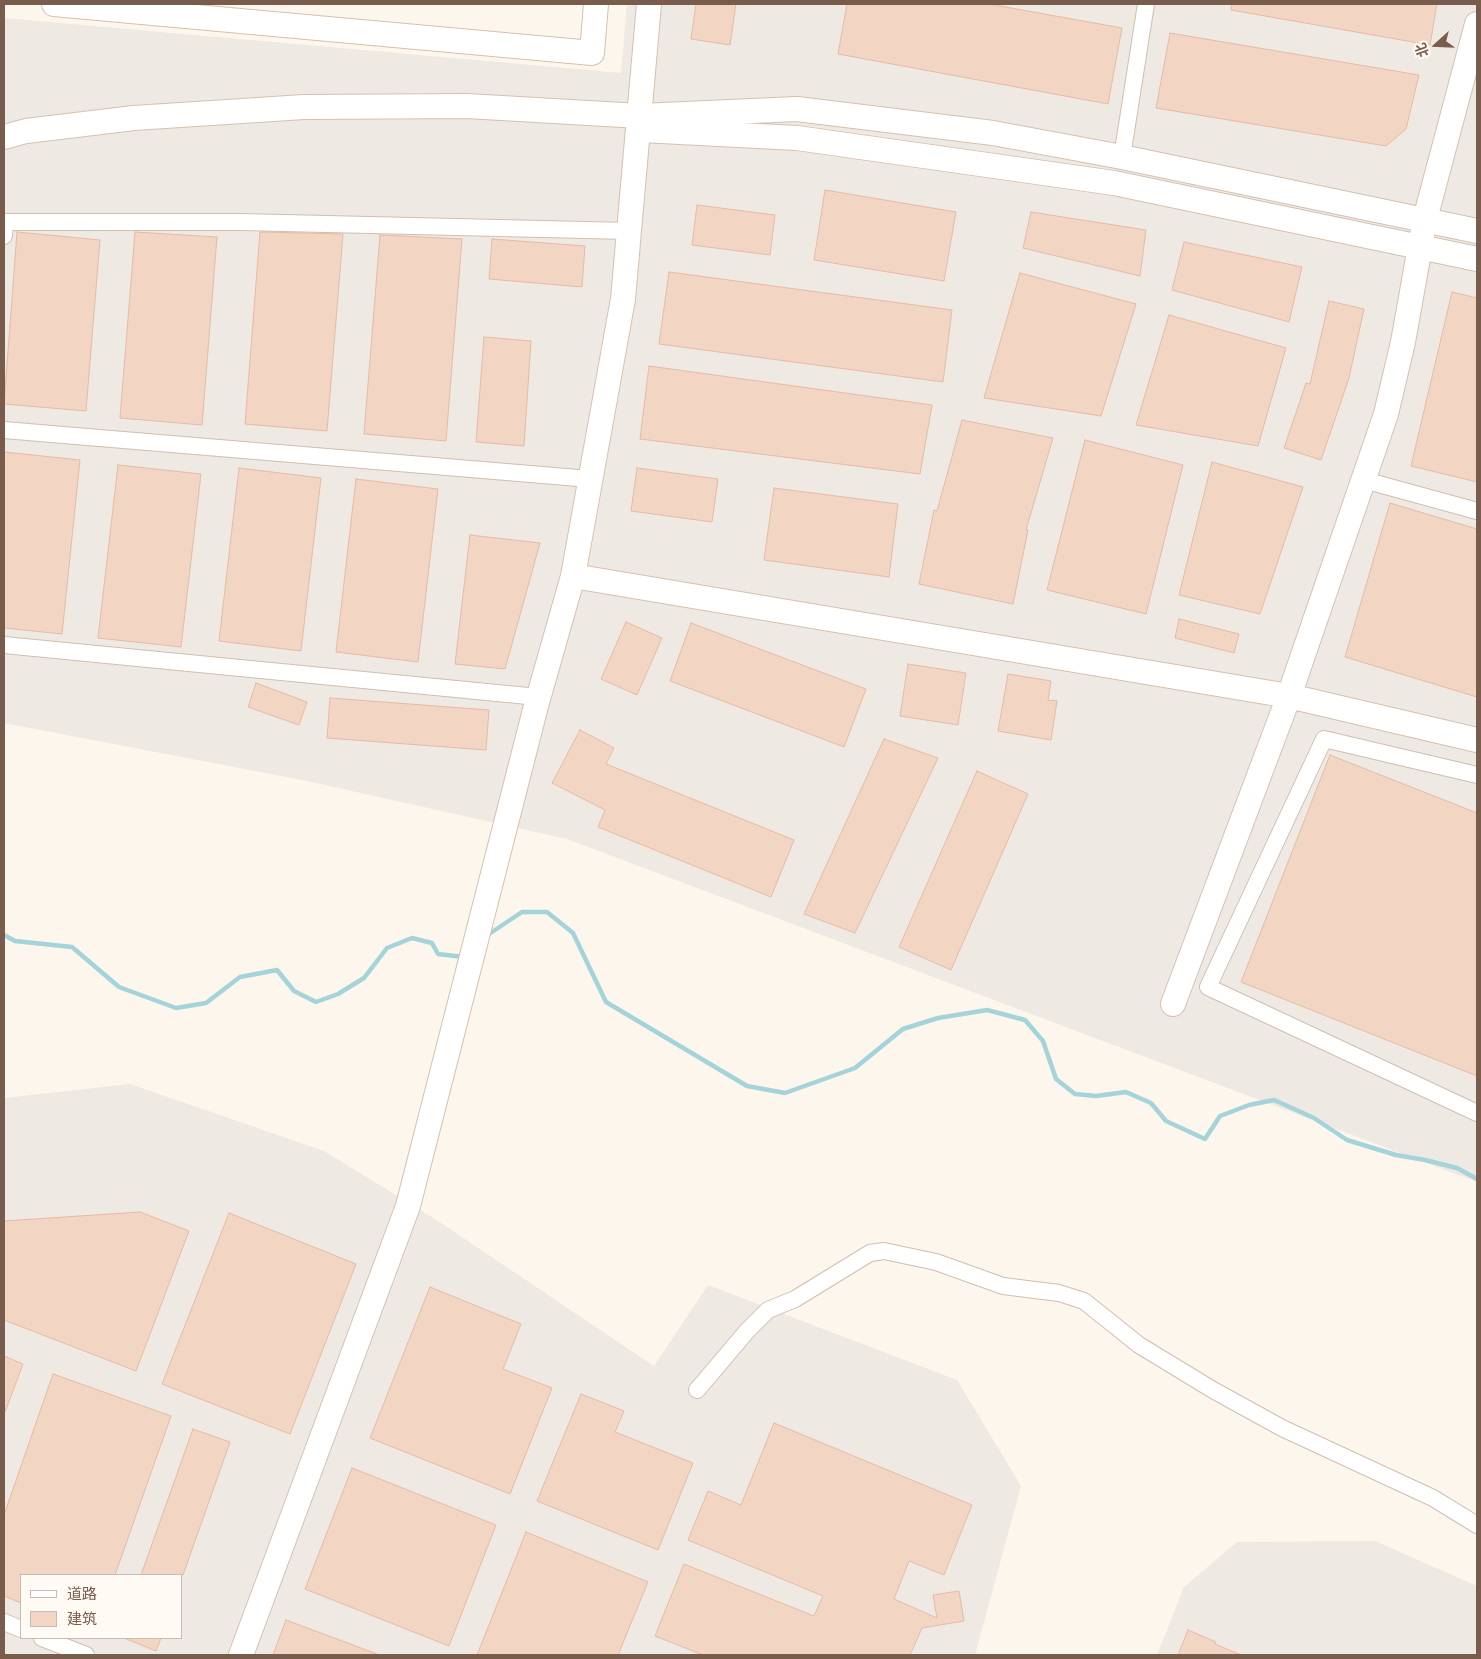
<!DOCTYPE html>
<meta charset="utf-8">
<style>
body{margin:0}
#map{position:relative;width:1481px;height:1659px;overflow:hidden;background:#fdf6ec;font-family:Poppins,"Noto Sans SC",sans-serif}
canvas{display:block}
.frame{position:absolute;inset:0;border:5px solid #7a5c4d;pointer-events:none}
.legend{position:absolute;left:20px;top:1574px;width:162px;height:65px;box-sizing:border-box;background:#fffaf3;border:1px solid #cabbb1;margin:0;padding:6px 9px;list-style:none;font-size:15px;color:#7a5c4d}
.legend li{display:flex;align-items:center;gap:10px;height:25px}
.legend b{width:25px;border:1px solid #cabbb1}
.north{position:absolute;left:1411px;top:20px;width:50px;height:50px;-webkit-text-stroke:4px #fffaf3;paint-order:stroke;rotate:250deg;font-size:14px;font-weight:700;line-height:20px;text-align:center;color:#7a5c4d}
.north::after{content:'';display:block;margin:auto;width:18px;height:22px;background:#7a5c4d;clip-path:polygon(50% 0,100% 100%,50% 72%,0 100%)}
</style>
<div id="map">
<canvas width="1481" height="1659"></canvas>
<div class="frame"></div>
<ul class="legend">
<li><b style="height:6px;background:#fff"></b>道路</li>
<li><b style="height:14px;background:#f3d5c3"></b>建筑</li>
</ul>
<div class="north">北</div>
</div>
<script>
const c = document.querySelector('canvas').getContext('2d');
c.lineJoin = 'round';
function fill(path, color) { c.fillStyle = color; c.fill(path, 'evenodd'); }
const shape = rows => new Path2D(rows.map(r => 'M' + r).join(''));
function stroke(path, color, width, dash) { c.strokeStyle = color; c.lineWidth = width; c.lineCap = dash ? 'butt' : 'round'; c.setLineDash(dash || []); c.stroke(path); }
const industrial = shape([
 [627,4,1477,4,1477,1182,567,839,307,781,4,723,4,18,621,73],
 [130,1084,324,1151,435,1219,654,1366,708,1285,957,1380,1021,1486,975,1655,4,1655,4,1098],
 [21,1575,181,1575,181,1638,21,1638],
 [1375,1541,1477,1586,1477,1655,1157,1655,1184,1587,1237,1542]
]);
const stream = shape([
 [4,935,15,941,72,947,119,987,176,1008,206,1003,240,977,277,970,294,991,316,1002,338,994,364,978,387,948,412,938,432,943,438,954,464,957],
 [486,936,522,912,547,912,573,933,606,1002,747,1086,785,1093,855,1068,903,1029,938,1018,987,1010,1025,1020,1043,1041,1056,1079,1075,1094,1096,1096,1126,1092,1151,1103,1166,1121,1205,1139,1220,1116,1249,1105,1274,1100,1314,1118,1347,1140,1396,1155,1425,1160,1457,1168,1477,1179]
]);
const building = shape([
 [696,4,736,4,730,45,691,39,696,4],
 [847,4,989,4,1122,28,1108,104,838,54,847,4],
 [1232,4,1437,4,1430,45,1231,10,1232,4],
 [1170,33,1419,75,1406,129,1386,146,1156,108,1170,33],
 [825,190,956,212,944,281,814,260,825,190],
 [697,205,775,215,770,255,692,245,697,205],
 [1031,212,1146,230,1140,276,1023,248,1031,212],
 [17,232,100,240,86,411,4,404,17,232],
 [135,232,217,237,202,425,120,418,135,232],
 [260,232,343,234,327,431,245,424,260,232],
 [380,235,462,239,446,441,364,434,380,235],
 [492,239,585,246,582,287,489,279,492,239],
 [1184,242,1302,267,1289,322,1172,290,1184,242],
 [669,272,952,310,943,382,659,344,669,272],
 [1020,273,1136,304,1101,416,984,398,1020,273],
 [1452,292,1477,298,1477,482,1411,466,1452,292],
 [1329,301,1364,309,1349,378,1321,460,1284,448,1306,383,1310,384,1329,301],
 [1169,315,1286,348,1258,446,1136,425,1169,315],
 [484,337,531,341,524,446,476,442,484,337],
 [649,366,932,405,920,474,640,439,649,366],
 [962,420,1053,438,1026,530,1028,530,1013,604,919,584,934,510,937,511,962,420],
 [1085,440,1183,465,1146,614,1047,590,1085,440],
 [4,452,80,460,62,634,4,628,4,452],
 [1212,462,1303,487,1260,614,1179,595,1212,462],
 [118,465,201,474,181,647,98,638,118,465],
 [239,468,321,478,301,651,219,641,239,468],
 [637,468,718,479,712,522,631,511,637,468],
 [356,479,438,489,418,662,336,652,356,479],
 [774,488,898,504,889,577,764,560,774,488],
 [1390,503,1477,529,1477,697,1345,657,1390,503],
 [470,535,540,543,505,669,455,664,470,535],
 [1179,619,1239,634,1234,653,1175,638,1179,619],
 [626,622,662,638,637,695,601,679,626,622],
 [691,623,866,689,844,747,670,681,691,623],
 [908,664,966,673,958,725,900,716,908,664],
 [1008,674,1051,681,1048,700,1057,701,1051,740,998,731,1008,674],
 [256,683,307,702,299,725,248,707,256,683],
 [330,698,489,710,486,750,327,738,330,698],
 [580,730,614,748,606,764,794,840,771,897,598,827,605,810,552,783,580,730],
 [884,739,938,758,855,933,804,914,884,739],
 [1330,755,1477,813,1477,1076,1241,982,1330,755],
 [977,771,1028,794,951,970,899,947,977,771],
 [140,1212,189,1231,136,1371,4,1320,4,1221,140,1212],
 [229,1213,356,1264,290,1434,162,1384,229,1213],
 [430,1287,521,1324,503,1369,552,1388,510,1494,370,1438,430,1287],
 [4,1356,23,1364,5,1412,4,1411,4,1356],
 [53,1374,171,1416,115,1575,21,1575,21,1603,4,1596,4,1515,53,1374],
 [581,1394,624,1411,615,1432,693,1463,658,1550,537,1501,581,1394],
 [774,1423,972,1505,944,1575,909,1561,894,1599,937,1618,933,1595,959,1591,964,1621,922,1628,910,1655,703,1655,655,1636,684,1564,814,1616,823,1596,688,1540,708,1491,741,1505,774,1423],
 [193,1429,230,1442,183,1575,141,1575,193,1429],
 [352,1468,496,1525,449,1646,305,1589,352,1468],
 [526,1532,648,1582,618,1655,477,1655,526,1532],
 [286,1620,377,1654,376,1655,273,1655,286,1620],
 [1188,1630,1216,1642,1215,1644,1241,1655,1178,1655,1188,1630],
 [124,1638,161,1638,156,1651,124,1638]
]);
const street = shape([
 [1122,157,1146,4],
 [4,236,5,222,240,222,629,231],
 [4,430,590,479],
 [1364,480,1477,511],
 [4,645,538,697],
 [1477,775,1324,739,1208,987,1477,1113],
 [697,1390,747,1331,768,1310,795,1299,870,1253,884,1251,936,1262,1003,1286,1059,1293,1084,1301,1139,1345,1213,1390,1282,1428,1433,1498,1477,1525],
 [4,1622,21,1629],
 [42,1638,86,1655]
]);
const secondary = shape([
 [54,4,592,53,596,4],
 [641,130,797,138,1114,183,1477,259],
 [4,137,26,131,134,118,304,107,467,106,640,116,797,109,993,133,1122,157,1477,231],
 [573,576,1289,696,1477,740],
 [1173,1004,1289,696,1386,414,1403,342,1425,219,1477,24],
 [241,1655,408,1206,536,706,573,576,623,299,649,4]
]);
fill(industrial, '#efe9e4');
stroke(stream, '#a5d3da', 4.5);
fill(building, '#f3d5c3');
stroke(building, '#e6bba3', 1);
stroke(street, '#d1beb0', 18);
stroke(secondary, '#d6c0b0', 26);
stroke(street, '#fff', 16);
stroke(secondary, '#fff', 24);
</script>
